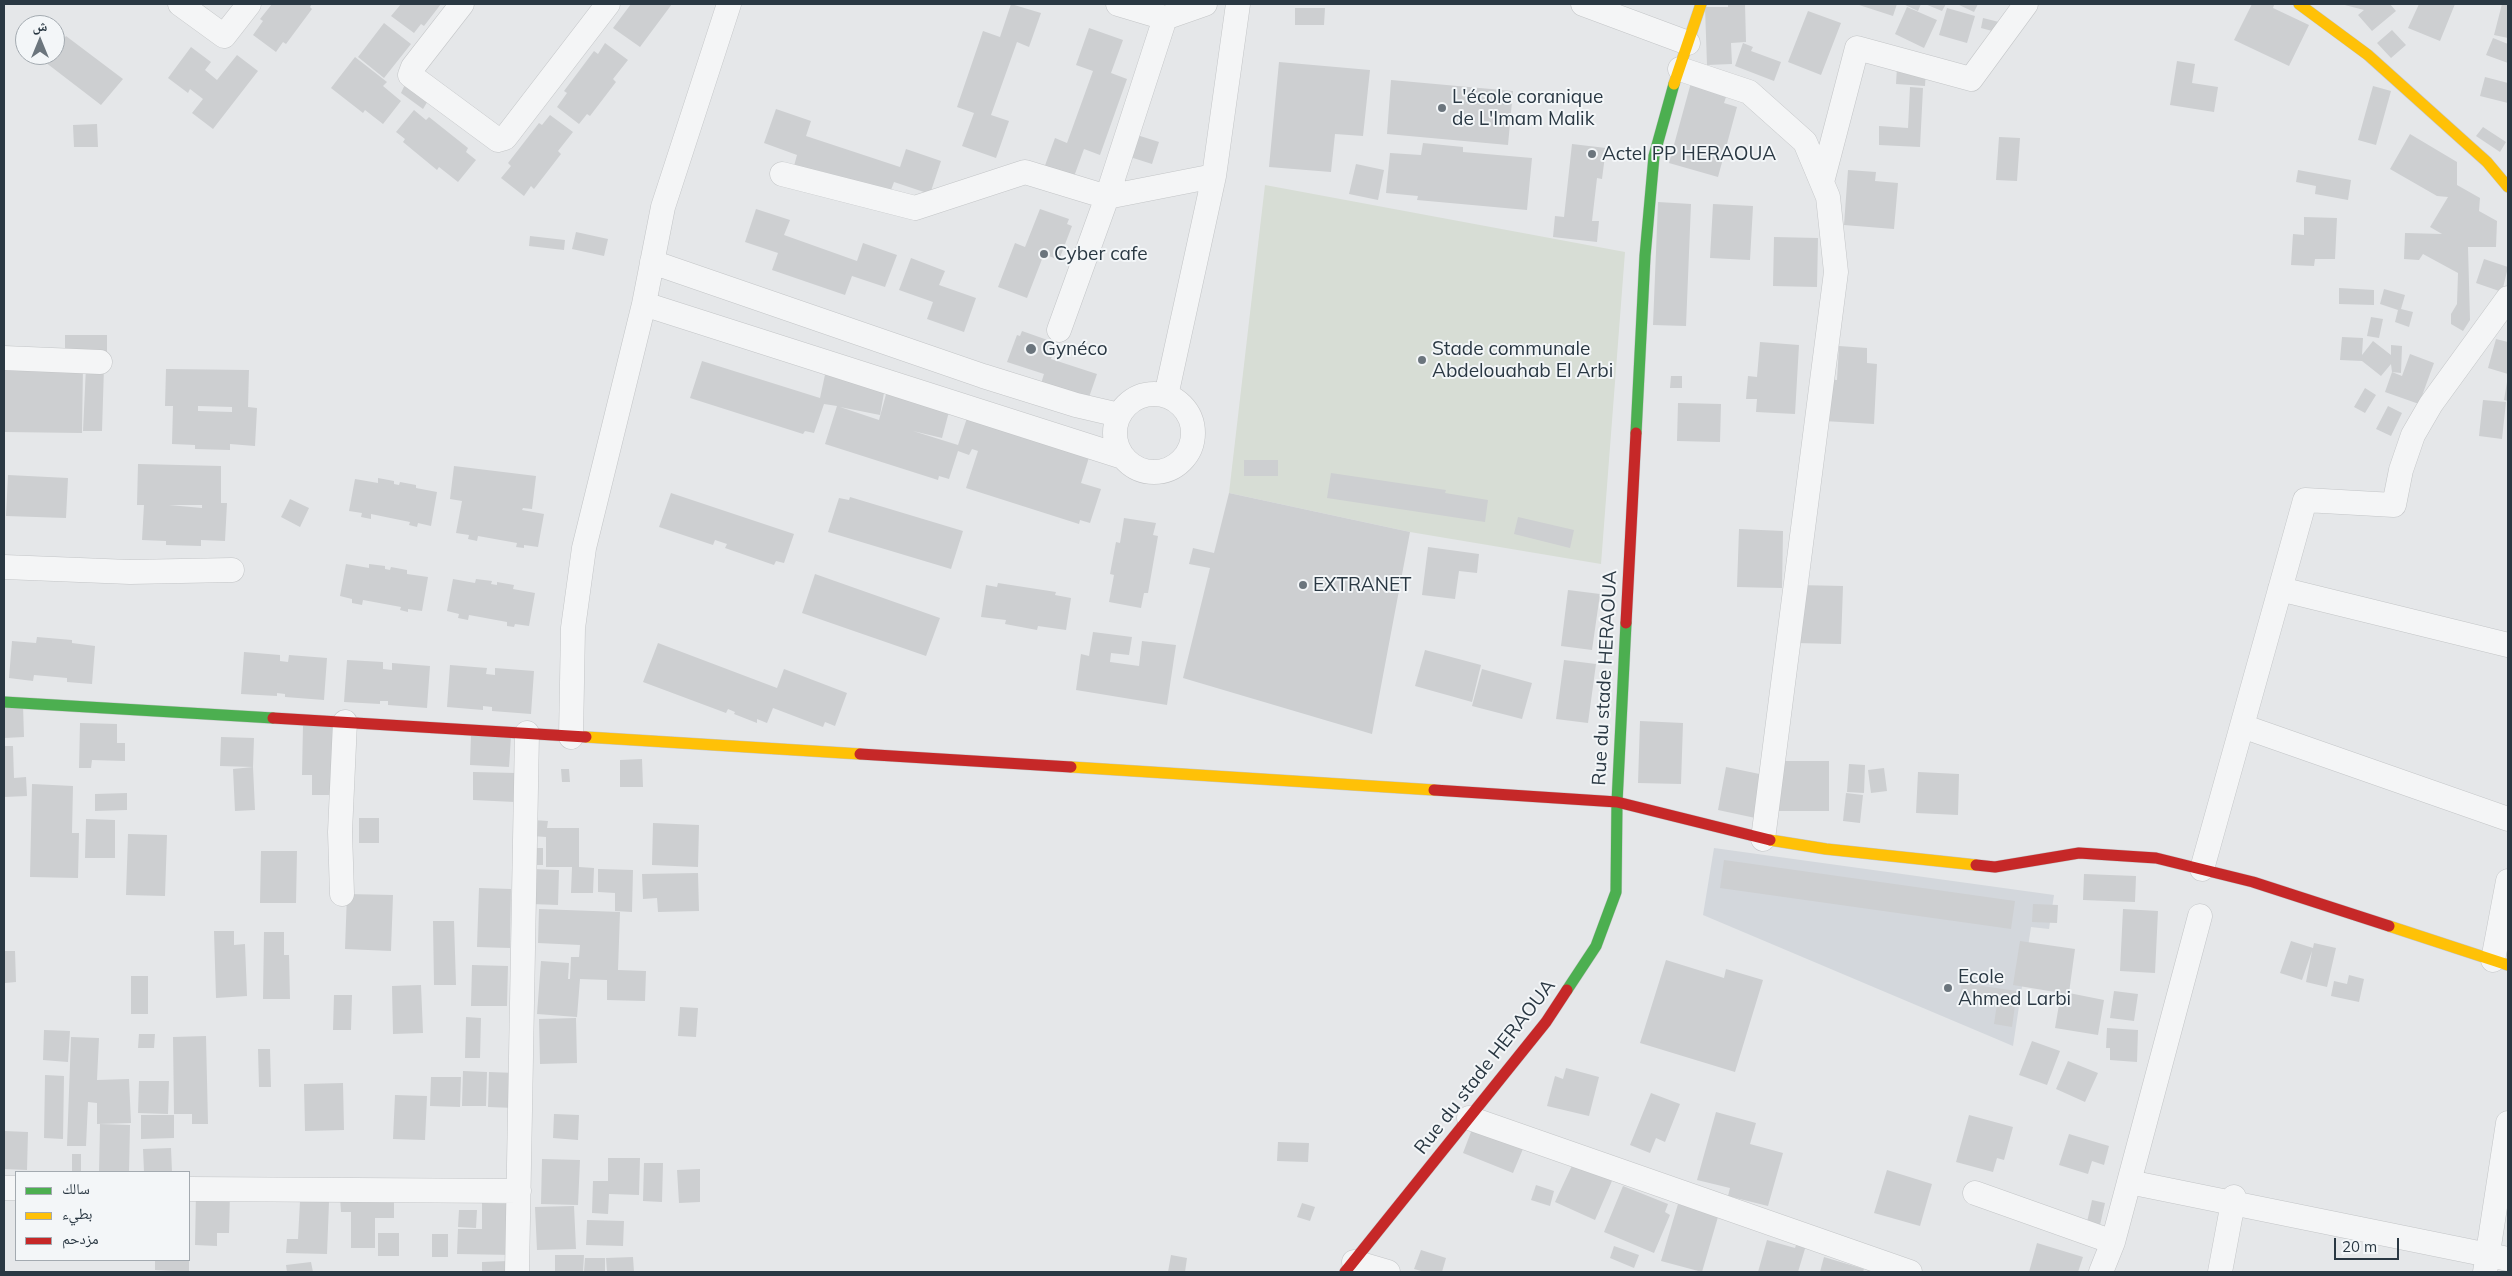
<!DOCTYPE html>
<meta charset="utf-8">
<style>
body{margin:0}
#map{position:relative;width:2512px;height:1276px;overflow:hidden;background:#e5e7e9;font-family:Mulish,"Noto Naskh Arabic",sans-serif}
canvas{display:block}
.frame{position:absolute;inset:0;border:5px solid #2a3843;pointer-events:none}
.legend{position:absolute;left:15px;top:1171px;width:175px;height:90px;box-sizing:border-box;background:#f3f6f8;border:1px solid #a3aab0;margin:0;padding:6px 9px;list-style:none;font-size:15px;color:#2a3843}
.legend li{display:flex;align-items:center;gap:10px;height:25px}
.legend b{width:25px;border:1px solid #a3aab0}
.north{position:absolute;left:15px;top:15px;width:50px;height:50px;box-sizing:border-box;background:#f3f6f8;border:1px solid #a3aab0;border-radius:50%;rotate:0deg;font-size:14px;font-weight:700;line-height:20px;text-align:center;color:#2a3843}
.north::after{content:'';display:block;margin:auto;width:18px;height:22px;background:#6b757d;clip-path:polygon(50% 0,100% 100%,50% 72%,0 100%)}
.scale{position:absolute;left:2334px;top:1238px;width:65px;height:22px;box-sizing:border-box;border:2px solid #2a3843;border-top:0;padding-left:6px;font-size:15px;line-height:18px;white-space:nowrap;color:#2a3843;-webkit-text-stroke:4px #f3f6f8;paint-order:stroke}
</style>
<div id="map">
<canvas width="2512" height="1276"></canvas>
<div class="frame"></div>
<ul class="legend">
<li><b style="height:6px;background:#4caf50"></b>سالك</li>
<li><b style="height:6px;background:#ffc107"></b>بطيء</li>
<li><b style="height:6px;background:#c62828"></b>مزدحم</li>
</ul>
<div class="north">ش</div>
<div class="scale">20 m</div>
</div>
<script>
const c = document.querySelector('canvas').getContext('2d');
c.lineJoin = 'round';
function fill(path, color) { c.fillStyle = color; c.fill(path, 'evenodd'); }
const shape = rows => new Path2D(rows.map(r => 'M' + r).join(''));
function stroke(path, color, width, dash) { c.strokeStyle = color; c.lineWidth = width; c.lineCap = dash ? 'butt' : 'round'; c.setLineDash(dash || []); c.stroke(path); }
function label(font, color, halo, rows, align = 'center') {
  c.font = font + ' Mulish,sans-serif'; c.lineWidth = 4; c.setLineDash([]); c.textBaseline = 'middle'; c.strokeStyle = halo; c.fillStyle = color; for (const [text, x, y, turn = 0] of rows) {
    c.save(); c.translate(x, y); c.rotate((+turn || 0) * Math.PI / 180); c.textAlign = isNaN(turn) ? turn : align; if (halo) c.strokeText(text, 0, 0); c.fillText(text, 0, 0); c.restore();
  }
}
const built = shape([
 [1714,848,2054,895,2049,929,2031,927,2013,1046,1703,915]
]);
const green = shape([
 [1265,185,1625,252,1601,564,1410,532,1229,493]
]);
const building = shape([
 [272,4,312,4,310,7,312,9,286,44,283,42,276,52,253,35,263,21,260,19],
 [401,4,441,4,424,26,421,24,414,33,391,16],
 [631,4,672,4,640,47,613,28],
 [1011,4,1041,13,1029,47,1017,42,991,115,1009,121,996,158,962,146,974,113,957,107,983,31,1000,37],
 [1728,4,1745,4,1746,42,1731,43,1732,64,1707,65,1705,7,1728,7],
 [1856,4,1897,4,1893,16],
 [1903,4,1921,4,1918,11],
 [1925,4,1946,4,1942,11],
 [1957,4,1978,4,1974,12],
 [2252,4,2272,4,2274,5,2273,8,2309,25,2289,66,2234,40],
 [2341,4,2390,4,2396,11,2372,31,2358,15,2364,10],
 [2419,4,2455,4,2440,41,2408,28],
 [2502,4,2508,4,2508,38,2494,35],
 [1907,7,1937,20,1924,48,1895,34],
 [1295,8,1325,8,1324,25,1295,25],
 [1947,8,1975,16,1967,43,1939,35],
 [1808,11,1841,23,1821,75,1788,62],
 [1983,18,1999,22,1996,32,1981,28],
 [384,23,411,44,384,78,358,57],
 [1089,28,1123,40,1111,73,1127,79,1100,155,1084,149,1072,182,1043,171,1055,138,1067,143,1093,71,1076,65],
 [2392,30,2406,45,2391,58,2377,43],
 [66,36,123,79,101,105,45,62,51,55,55,55,55,50],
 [2493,38,2508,44,2508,63,2486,55],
 [605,43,628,60,613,79,616,82,590,116,587,114,579,124,557,107,567,93,564,91,594,51,598,54],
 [1743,43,1753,47,1751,51,1781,62,1774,81,1735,66],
 [191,47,211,62,205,70,217,80,237,55,258,71,213,129,192,113,203,99,190,89,188,93,168,78],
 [355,57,387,82,383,86,401,101,383,124,365,110,363,113,331,88],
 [2177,61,2195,64,2192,83,2218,87,2214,112,2170,105],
 [1279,62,1370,70,1363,136,1335,134,1331,172,1269,167],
 [1897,67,1926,69,1925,86,1896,84],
 [2485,77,2508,83,2508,103,2480,96],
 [1692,79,1729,88,1724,103,1737,107,1718,177,1669,163],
 [407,80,429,99,423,109,401,93],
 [1391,80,1513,91,1508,145,1387,134],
 [2373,86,2391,91,2376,145,2358,140],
 [1910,87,1923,88,1920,147,1879,145,1879,126,1908,128],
 [776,109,811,121,806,136,900,167,906,149,941,161,930,194,894,182,888,198,794,166,797,155,764,143],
 [414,110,426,120,429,117,468,148,466,152,476,160,458,182,439,167,437,170,403,142,405,139,396,132],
 [550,115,573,132,558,151,561,154,534,189,531,186,524,196,501,178,511,166,508,163,539,123,542,125],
 [97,124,98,147,74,147,73,125],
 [2483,127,2506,142,2500,152,2476,136],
 [2410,134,2457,162,2457,185,2480,198,2479,211,2497,221,2496,247,2468,247,2470,320,2463,331,2451,324,2451,314,2457,304,2458,273,2423,254,2419,260,2404,259,2405,233,2442,234,2430,227,2448,197,2437,196,2390,169],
 [1137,135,1159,142,1152,164,1130,157],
 [1999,137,2020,138,2017,181,1996,180],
 [1423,143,1463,147,1463,152,1532,158,1527,210,1417,200,1418,196,1386,193,1390,153,1421,155],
 [1572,144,1606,148,1602,179,1597,178,1592,221,1599,221,1597,242,1553,237,1555,216,1564,217],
 [1356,164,1384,170,1378,200,1349,194],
 [1848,170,1876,172,1875,181,1898,183,1894,229,1844,225],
 [2298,170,2351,180,2348,200,2315,194,2316,186,2296,182],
 [1658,202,1691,204,1686,326,1653,325],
 [1713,204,1753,206,1750,260,1710,258],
 [756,209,790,220,784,235,857,261,863,243,897,255,885,287,852,276,845,295,772,270,778,253,745,242],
 [1040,209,1069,219,1067,224,1072,226,1059,260,1044,254,1027,298,998,287,1015,243,1025,247],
 [2304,217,2337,218,2335,259,2315,259,2314,266,2291,265,2293,234,2304,235],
 [576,232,608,239,604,256,572,249],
 [530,236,565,240,564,250,529,246],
 [1774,237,1818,238,1817,287,1773,286],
 [911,258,945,271,939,285,976,298,964,332,927,319,933,302,899,290],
 [2484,259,2508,267,2502,292,2476,283],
 [2339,288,2374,290,2374,305,2339,304],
 [2384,289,2405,295,2401,309,2413,312,2409,327,2395,322,2398,310,2380,304],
 [2371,317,2383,319,2379,338,2367,336],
 [1022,331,1056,343,1051,359,1097,374,1086,406,1039,390,1044,374,1007,362,1017,335,1020,336],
 [65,335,107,335,107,357,65,358],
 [2342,337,2363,338,2362,355,2373,341,2391,355,2391,345,2402,346,2401,373,2392,372,2402,376,2410,354,2434,363,2419,404,2385,392,2392,372,2391,364,2381,376,2362,361,2340,360],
 [2496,339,2508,342,2508,374,2488,368],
 [1760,342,1799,345,1795,414,1756,412,1757,399,1746,399,1748,376,1757,377],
 [1839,346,1867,348,1867,363,1877,364,1874,424,1824,421,1826,379,1837,380],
 [702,361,820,398,826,370,886,382,880,415,840,407,879,420,888,387,951,404,942,438,913,431,958,445,970,409,1091,451,1081,483,1101,489,1090,523,1080,520,1079,524,966,488,978,451,972,449,969,455,958,451,949,479,939,476,938,480,825,444,837,406,824,404,814,433,805,431,803,434,690,398],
 [83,365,82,433,4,432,4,366],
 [86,367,104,367,102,431,83,431],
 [166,369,249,370,248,407,257,408,255,446,230,444,230,450,195,449,195,445,172,444,173,406,165,406],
 [198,406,232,407,232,412,198,411],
 [1671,376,1682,376,1682,388,1670,388],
 [2507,382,2508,382,2508,401,2504,400],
 [2365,388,2376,395,2365,413,2354,407],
 [2483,400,2506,402,2502,439,2479,436],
 [1678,403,1721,404,1720,442,1677,441],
 [2388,406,2402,413,2391,436,2376,429],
 [1244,460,1278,460,1278,476,1244,476],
 [138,464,221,466,221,503,227,503,225,541,201,540,201,546,166,545,166,541,142,540,144,505,137,505],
 [169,505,202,505,202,508],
 [454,466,536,476,532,509,523,508,522,510,544,514,538,547,524,545,524,548,516,547,517,543,478,536,477,541,468,539,469,535,456,533,462,501,450,499],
 [1331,473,1446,490,1445,493,1488,500,1485,522,1327,498],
 [8,475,68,478,66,518,6,516],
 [378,478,394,481,394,484,399,485,400,482,416,485,416,488,437,492,431,526,418,523,417,527,409,525,410,522,371,514,371,519,361,517,362,513,349,511,355,479,378,483],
 [671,493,794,534,784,563,776,561,774,565,725,548,727,544,715,540,713,545,659,527],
 [1229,493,1410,532,1372,734,1183,678,1210,568,1189,564,1193,548,1214,553],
 [850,497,963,531,951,569,828,532,839,498,849,500],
 [290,499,309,508,300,527,281,517],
 [1518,517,1574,530,1570,548,1514,534],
 [1124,518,1156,523,1153,535,1158,536,1148,593,1144,593,1141,608,1109,602,1114,575,1110,574,1116,542,1120,543],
 [1739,529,1783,531,1782,588,1737,587],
 [1428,547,1479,554,1477,573,1459,571,1455,599,1422,595],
 [346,564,369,568,369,564,385,566,385,569,390,570,391,567,407,570,407,574,428,577,422,611,408,609,408,612,400,610,401,607,363,600,362,605,352,603,352,599,340,596],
 [815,574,940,618,926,656,802,613],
 [453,579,475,583,476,579,492,581,491,584,497,585,497,582,514,585,513,589,535,593,529,626,515,624,514,627,507,626,507,622,469,615,468,620,458,618,459,614,447,611],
 [998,583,1056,592,1055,595,1071,598,1066,630,1038,626,1037,630,1005,624,1006,620,981,617,986,585,997,587],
 [1797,585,1843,586,1841,644,1795,643],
 [1568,590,1600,594,1592,650,1561,646],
 [1093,632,1132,637,1129,655,1111,653,1110,662,1139,666,1142,641,1176,645,1167,705,1076,690,1081,654,1089,656],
 [37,637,72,640,72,643,95,646,92,684,67,682,67,678,34,675,33,681,9,678,12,641,36,643],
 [658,643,777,688,784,669,847,693,835,726,825,722,823,727,773,708,767,723,757,719,757,723,734,714,735,712,728,709,726,713,643,682],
 [1425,650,1481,665,1472,702,1415,686],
 [244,652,280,655,280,661,288,662,289,655,327,658,324,700,285,697,285,694,277,693,277,696,241,694],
 [347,660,383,662,383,669,392,670,392,663,430,666,427,708,388,705,388,701,380,701,380,704,344,702],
 [1564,660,1596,664,1588,723,1556,719],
 [450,665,487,668,486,674,495,675,495,668,534,671,531,714,492,711,492,707,483,706,483,710,447,707],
 [1482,669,1532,683,1522,719,1472,706],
 [4,705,23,705,24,737,4,738],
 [1640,721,1683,723,1681,784,1638,783],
 [80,723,117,724,117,743,125,743,125,761,92,760,91,768,79,768],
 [303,725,341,726,337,795,312,795,312,775,302,775],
 [471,735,511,737,509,767,470,765],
 [221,737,254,738,253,767,220,766],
 [4,746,13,746,14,778,26,777,27,796,4,797],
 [642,759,643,787,620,787,620,760],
 [1777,761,1829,761,1829,811,1777,811],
 [1849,764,1865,765,1864,793,1847,792],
 [253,767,255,810,235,811,233,769],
 [1726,767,1769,776,1760,819,1718,810],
 [1884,768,1887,791,1871,793,1868,770],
 [561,769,569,769,570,782,562,782],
 [473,772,516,773,515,802,473,800],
 [1918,772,1959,774,1958,815,1916,813],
 [32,784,73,786,72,833,79,833,78,878,30,877],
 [127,793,127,810,95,811,95,794],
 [1846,793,1863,795,1860,823,1843,821],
 [359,818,379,818,379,843,359,843],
 [86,819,115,820,115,858,85,858],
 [533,820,548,821,547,828,579,828,579,867,594,868,593,893,571,893,572,867,546,867,546,837,532,836],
 [653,823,699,825,698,867,652,865],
 [128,834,167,835,165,896,126,895],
 [533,848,543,848,543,865,533,865],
 [261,851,297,851,296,903,260,903],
 [1724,860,2015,901,2011,929,1720,888],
 [532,869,559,870,558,905,531,904],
 [598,869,633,870,632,912,615,911,615,893,598,892],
 [698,873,699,911,658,912,657,898,643,899,642,874],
 [2084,874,2136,876,2135,902,2083,900],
 [479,888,511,889,510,948,477,947],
 [347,894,393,895,391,951,345,949],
 [2033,904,2058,905,2057,923,2032,922],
 [539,909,620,912,618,970,646,971,645,1001,607,1000,607,980,580,979,577,1017,537,1014,541,961,569,963,568,979,570,979,571,957,579,957,580,945,538,943],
 [2123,909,2158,911,2155,973,2120,971],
 [433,921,454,921,456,985,434,985],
 [214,931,234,931,234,945,245,944,247,996,216,998],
 [264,932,284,932,284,955,289,955,290,999,263,999],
 [2020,941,2075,949,2069,993,2104,1000,2098,1035,2055,1028,2061,993,2013,985],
 [2291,941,2313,948,2314,943,2336,948,2327,987,2306,982,2312,951,2302,980,2280,973],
 [4,951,15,951,16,982,5,983],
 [1666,960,1724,978,1726,969,1763,980,1735,1072,1640,1043],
 [472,965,508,966,507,1006,471,1006],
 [2349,975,2364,979,2359,1002,2331,996,2334,981,2347,984],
 [131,976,148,976,148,1014,131,1014],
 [1962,983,2017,991,2012,1027,1994,1024,1997,1004,1959,999],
 [421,985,423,1033,393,1034,392,986],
 [2114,991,2138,994,2134,1021,2110,1018],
 [334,995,352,995,351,1030,333,1030],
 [680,1007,698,1008,696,1037,678,1036],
 [466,1017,481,1018,480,1058,465,1058],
 [576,1018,577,1063,540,1064,539,1019],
 [2107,1028,2138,1030,2137,1062,2110,1060,2110,1048,2106,1048],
 [44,1030,70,1031,68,1062,43,1060],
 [139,1034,155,1034,154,1048,138,1048],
 [206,1036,208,1124,192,1124,192,1114,174,1114,173,1037],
 [71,1037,99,1038,97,1080,129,1079,131,1123,97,1124,97,1103,88,1102,86,1146,67,1146],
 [2032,1041,2060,1051,2047,1085,2019,1075],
 [258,1049,270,1049,271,1087,259,1087],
 [2068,1061,2098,1073,2085,1102,2056,1089],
 [1566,1068,1599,1077,1589,1116,1547,1106,1555,1076,1563,1079],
 [463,1071,487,1072,486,1106,462,1106],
 [489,1072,516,1073,515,1108,488,1107],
 [45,1075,64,1076,63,1139,44,1138],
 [431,1077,461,1077,460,1107,430,1106],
 [139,1081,169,1081,168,1114,138,1113],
 [343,1083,344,1130,305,1131,304,1084],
 [1651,1093,1680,1104,1665,1142,1656,1138,1650,1153,1630,1145],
 [395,1095,427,1096,425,1140,393,1139],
 [1716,1112,1756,1123,1750,1144,1783,1153,1768,1206,1728,1196,1730,1188,1697,1180],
 [554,1114,579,1115,578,1140,553,1138],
 [141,1115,174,1115,174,1138,141,1139],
 [1969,1115,2013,1127,2004,1160,1997,1158,1993,1172,1956,1162],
 [100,1124,130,1125,129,1172,99,1172],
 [1474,1124,1525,1144,1513,1173,1463,1153],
 [4,1131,28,1132,27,1170,4,1169],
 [2069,1134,2109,1146,2104,1165,2092,1161,2088,1174,2059,1165],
 [1278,1142,1309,1143,1308,1162,1277,1161],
 [171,1148,172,1172,144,1172,143,1149],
 [72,1154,81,1154,81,1172,72,1172],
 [1576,1157,1615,1174,1595,1220,1555,1202],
 [608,1158,640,1158,639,1195,609,1194,608,1214,592,1213,593,1181,608,1181],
 [542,1159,580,1160,578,1205,541,1204],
 [644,1163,663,1163,662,1202,643,1201],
 [700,1169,700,1202,679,1203,677,1170],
 [1887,1170,1932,1184,1920,1226,1874,1213],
 [1536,1185,1554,1191,1550,1206,1531,1200],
 [1623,1186,1668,1204,1665,1212,1670,1215,1654,1253,1604,1232],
 [196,1192,230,1193,229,1233,217,1233,217,1246,195,1245],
 [340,1197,394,1197,394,1218,375,1218,375,1248,351,1248,351,1212,341,1212],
 [2092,1200,2105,1203,2100,1225,2087,1222],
 [300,1201,329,1202,327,1254,286,1253,287,1239,298,1239],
 [482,1203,515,1204,514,1255,457,1254,458,1229,482,1229],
 [1302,1203,1315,1207,1310,1221,1297,1217],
 [1678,1204,1705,1211,1720,1210,1702,1272,1661,1261],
 [574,1206,576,1249,537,1250,535,1207],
 [459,1210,477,1210,476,1228,458,1227],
 [587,1220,624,1221,623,1246,586,1245],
 [378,1233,399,1233,399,1256,378,1256],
 [432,1234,448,1234,448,1257,432,1257],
 [1767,1240,1795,1248,1798,1240,1807,1242,1798,1272,1758,1272],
 [2037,1243,2083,1257,2078,1272,2029,1272],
 [1614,1246,1639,1255,1634,1268,1610,1258],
 [1421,1250,1446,1258,1442,1272,1425,1272,1414,1269],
 [555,1255,584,1255,583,1272,555,1272],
 [1171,1255,1187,1258,1185,1272,1168,1272],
 [633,1257,634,1272,607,1272,606,1258],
 [1824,1257,1864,1269,1863,1272,1820,1272],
 [585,1258,605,1258,605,1272,584,1272],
 [155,1260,189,1260,189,1272,155,1270],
 [508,1261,508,1272,482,1272,482,1262],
 [311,1262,313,1272,287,1272,286,1265]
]);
const street = shape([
 [180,4,224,36,249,4],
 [462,4,413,67,410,75,498,140,505,138,608,4],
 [1118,4,1165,18],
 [1583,4,1688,43],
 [1680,69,1749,92,1805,142,1828,197,1836,272,1763,839],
 [782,174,915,208,1025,172,1107,197,1214,176,1238,4],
 [1822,182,1857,48,1971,79,2026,4],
 [652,262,983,376,1076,405,1119,415],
 [644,304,1123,457],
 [1059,330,1107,197,1165,18,1205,4],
 [4,358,100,362],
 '1115 433a39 39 0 1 1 78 0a39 39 0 1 1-78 0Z',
 [1166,396,1214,176],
 [4,567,130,572,232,570],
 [2280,589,2508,645],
 [2242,726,2508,819],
 [571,737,573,628,584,548,644,304,663,207,729,4],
 [2202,869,2305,500,2394,505,2401,470,2413,435,2431,404,2508,298],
 [342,894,340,832,345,722],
 [2493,960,2508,881],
 [1469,1118,1910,1272],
 [2129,1182,2508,1259],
 [4,1188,16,1188],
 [189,1189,519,1191],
 [1975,1193,2113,1242,2101,1272],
 [2113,1242,2200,916],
 [1354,1262,1388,1272],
 [517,1272,527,733],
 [2220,1272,2234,1197],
 [2485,1272,2508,1123]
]);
const fast = shape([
 [1636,433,1645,256,1654,156,1674,84],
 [4,702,273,718],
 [1567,990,1596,946,1616,892,1617,802,1626,623]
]);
const slow = shape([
 [2299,4,2368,55,2487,162,2508,187],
 [1674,84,1701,4],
 [586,737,860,754],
 [1071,767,1434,790],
 [1770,840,1826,849,1976,865],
 [2389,926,2508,965]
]);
const jam = shape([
 [1626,623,1636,433],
 [273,718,586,737],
 [860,754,1071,767],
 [1434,790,1617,802,1770,840],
 [1976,865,1995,867,2079,853,2156,858,2253,882,2389,926],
 [1345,1272,1546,1022,1567,990]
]);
const markers = [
 [1442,108,5,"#6b757d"],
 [1592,154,5,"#6b757d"],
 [1044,254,5,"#6b757d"],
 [1031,349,6,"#6b757d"],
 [1422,360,5,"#6b757d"],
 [1303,585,5,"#6b757d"],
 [1948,988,5,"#6b757d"]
];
const poiNames = [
 ["L'école coranique",1452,97],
 ["de L'Imam Malik",1452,119],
 ["Actel PP HERAOUA",1602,154],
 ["Cyber cafe",1054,254],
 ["Gynéco",1042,349],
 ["Stade communale",1432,349],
 ["Abdelouahab El Arbi",1432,371],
 ["EXTRANET",1313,585],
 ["Ecole",1958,977],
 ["Ahmed Larbi",1958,999]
];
const streetNames = [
 ["Rue du stade HERAOUA",1605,678,-87],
 ["Rue du stade HERAOUA",1485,1067,-52]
];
fill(built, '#d3d7dc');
fill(green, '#d7ddd5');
fill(building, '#cdcfd1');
stroke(street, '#c3c5c7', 25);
stroke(fast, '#c3c5c7', 12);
stroke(slow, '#c3c5c7', 12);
stroke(jam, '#c3c5c7', 12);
stroke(street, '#f4f5f6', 24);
stroke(fast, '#4caf50', 11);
stroke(slow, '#ffc107', 11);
stroke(jam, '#c62828', 11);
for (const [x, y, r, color] of markers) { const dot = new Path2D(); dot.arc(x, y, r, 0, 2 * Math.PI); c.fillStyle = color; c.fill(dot); stroke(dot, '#f3f6f8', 2); }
label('19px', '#2a3843', '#f3f6f8', poiNames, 'left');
label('19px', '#2a3843', '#f3f6f8', streetNames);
</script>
